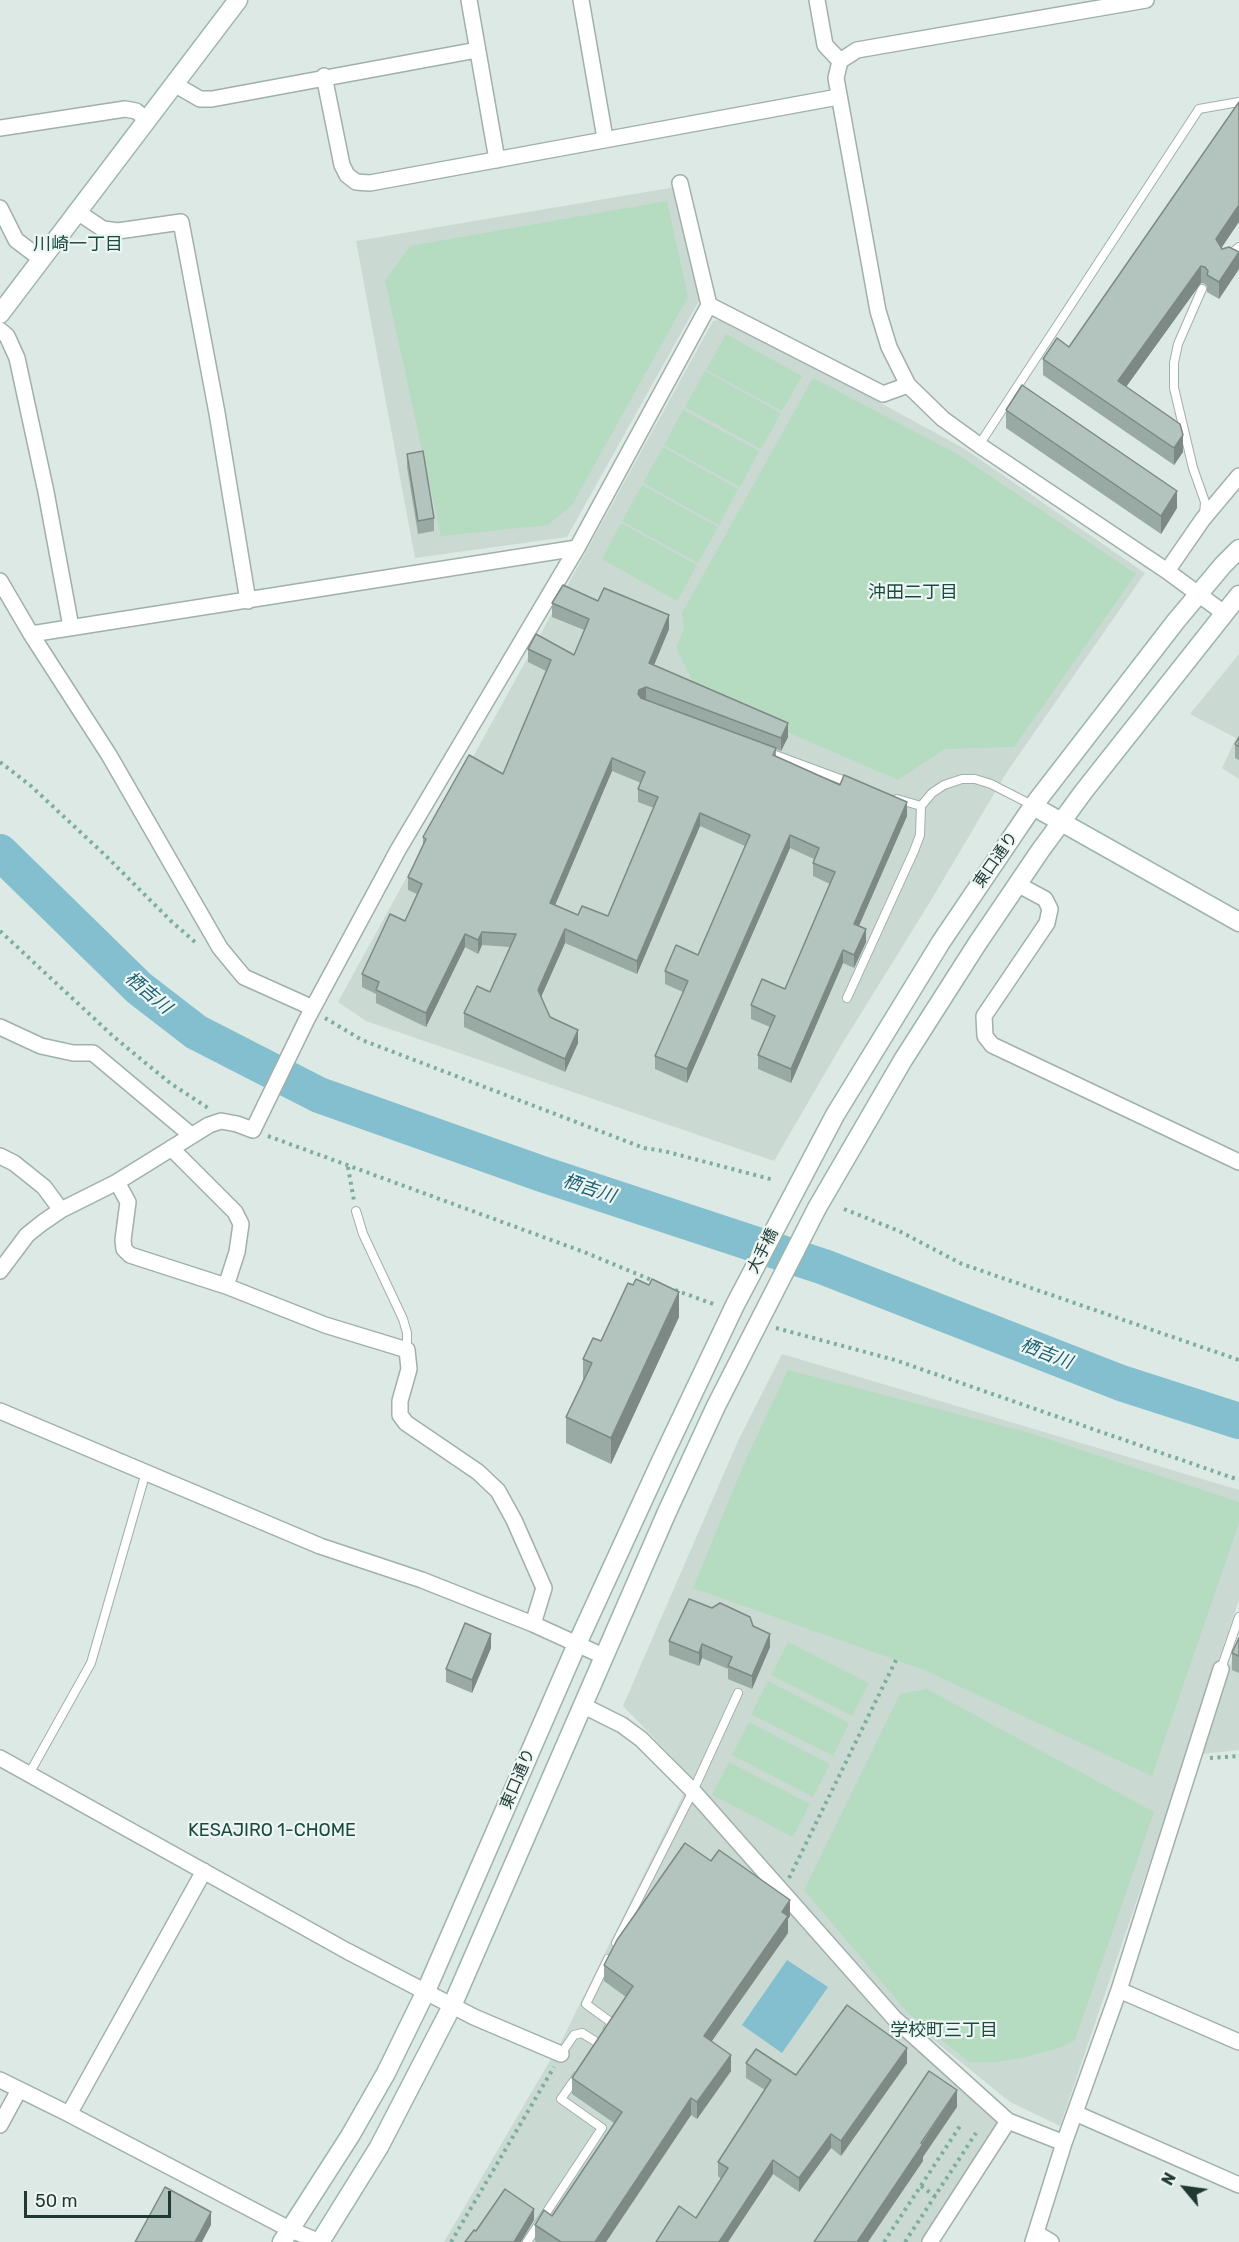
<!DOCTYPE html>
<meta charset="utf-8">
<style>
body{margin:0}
#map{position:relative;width:1239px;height:2242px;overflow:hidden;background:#dde9e4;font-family:Rubik,sans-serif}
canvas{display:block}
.north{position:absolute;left:1155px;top:2158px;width:60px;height:60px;-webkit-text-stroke:4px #edf6f2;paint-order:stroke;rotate:299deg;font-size:16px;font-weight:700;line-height:24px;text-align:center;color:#1f3833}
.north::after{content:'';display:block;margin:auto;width:21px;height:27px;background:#1f3833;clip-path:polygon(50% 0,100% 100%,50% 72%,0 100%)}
.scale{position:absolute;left:24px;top:2191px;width:147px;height:27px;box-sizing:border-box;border:3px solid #1f3833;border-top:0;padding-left:8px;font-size:18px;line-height:21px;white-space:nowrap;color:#1f3833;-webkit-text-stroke:4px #edf6f2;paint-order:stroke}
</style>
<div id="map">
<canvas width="1239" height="2242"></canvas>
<div class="north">N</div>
<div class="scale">50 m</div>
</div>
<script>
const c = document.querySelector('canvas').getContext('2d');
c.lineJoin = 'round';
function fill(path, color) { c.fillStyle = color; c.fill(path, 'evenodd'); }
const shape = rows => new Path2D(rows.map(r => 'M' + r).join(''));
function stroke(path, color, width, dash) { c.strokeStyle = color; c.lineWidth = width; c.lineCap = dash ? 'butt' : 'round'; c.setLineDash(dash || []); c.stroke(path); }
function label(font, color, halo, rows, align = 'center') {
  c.font = font + ' Rubik,"Noto Sans JP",sans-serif'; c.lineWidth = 4.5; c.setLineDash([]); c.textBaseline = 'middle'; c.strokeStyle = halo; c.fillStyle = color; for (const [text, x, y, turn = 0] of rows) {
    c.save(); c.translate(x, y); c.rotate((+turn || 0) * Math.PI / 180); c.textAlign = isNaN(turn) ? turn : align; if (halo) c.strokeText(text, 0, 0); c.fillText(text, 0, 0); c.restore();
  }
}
const built = shape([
 [676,187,700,299,567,537,415,558,356,241],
 [727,319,965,449,1145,573,1007,772,930,902,842,1044,774,1161,366,1021,338,1002,713,321],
 [1239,654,1239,779,1222,768,1236,738,1190,714],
 [782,1354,1239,1490,1239,1600,1060,2126,1010,2102,904,2016,701,1787,623,1706,738,1441],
 [1239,1637,1239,1750,1202,1754,1225,1682],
 [684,1793,889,2026,943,2069,987,2109,997,2124,921,2242,444,2242,562,2040]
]);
const green = shape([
 [667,201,688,297,572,505,548,525,441,536,385,281,410,246],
 [726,334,802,376,782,411,706,370],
 [705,371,781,413,761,449,685,407],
 [813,378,959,455,1136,574,1014,747,945,749,898,780,699,694,676,648,684,628,682,613],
 [683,410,759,451,740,487,664,445],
 [663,447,738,489,719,525,643,483],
 [642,485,718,527,698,563,622,521],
 [621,523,697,565,677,601,602,559],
 [788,1370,1030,1433,1239,1502,1239,1523,1152,1776,924,1670,693,1588,746,1459],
 [788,1642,869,1683,852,1716,771,1675],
 [768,1681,849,1723,833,1756,751,1714],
 [927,1689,1154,1812,1075,2040,1062,2047,1022,2058,995,2062,969,2062,908,2013,804,1890,900,1694],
 [749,1722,830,1764,813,1797,732,1755],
 [729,1762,810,1804,793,1837,712,1795]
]);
const water = shape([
 [787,1960,828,1987,782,2053,742,2025]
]);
const river = shape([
 [0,852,139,988,196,1032,319,1095,542,1174,824,1267,1121,1383,1239,1421]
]);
const path = shape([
 [0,762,31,786,106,856,172,922,195,942],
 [0,931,114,1037,170,1083,208,1108],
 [325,1018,362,1040,644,1148,664,1151,774,1180],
 [268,1136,584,1252,654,1281],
 [348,1167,354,1201],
 [844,1209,899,1231,962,1264,1239,1360],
 [675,1290,716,1305],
 [776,1328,895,1360,1239,1480],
 [1210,1758,1239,1756],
 [789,1878,896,1660],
 [921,2186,936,2197],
 [451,2242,554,2067],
 [884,2242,962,2123],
 [905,2242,976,2133]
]);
const lane = shape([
 [1227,257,1239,247],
 [1202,289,1178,344,1174,363,1174,388,1193,468,1205,502,1204,515],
 [979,445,1199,109,1239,102],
 [767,752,851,783],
 [897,799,921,806],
 [847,998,914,851,920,835,921,806,932,793,944,785,962,779,975,779,991,784,1032,805],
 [356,1211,363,1234,403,1319,407,1333,407,1350],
 [1221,1669,1239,1617],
 [29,1774,91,1663,146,1472],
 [616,1943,693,1791,738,1693],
 [608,2029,612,2023,586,2004,608,1959],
 [561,2054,574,2035,582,2033,598,2043],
 [527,2242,602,2128,561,2099,577,2076]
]);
const street = shape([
 [469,0,497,160],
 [581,0,605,138],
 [817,0,825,45,840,61],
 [1146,0,857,50,840,61,836,78,878,311,889,347,908,385,943,419,979,445,1167,571,1224,613],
 [324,76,342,165,347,175,356,182,370,183,838,97],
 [174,84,200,99,212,99,477,50],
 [0,128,125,109,136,111,146,119],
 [0,208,16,240,41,259],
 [76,211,103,229,118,231,181,222,217,413,248,601],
 [709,305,883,394,908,385],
 [0,330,7,336,17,358,46,492,71,627],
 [1167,571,1203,519,1239,476],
 [0,581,31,634,109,755,220,948,244,977,313,1008],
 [31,634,577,548],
 [1017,884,1045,899,1050,909,1047,923,984,1016,985,1036,992,1045,1239,1162],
 [0,1027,41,1046,73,1053,93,1053,191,1135],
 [171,1148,235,1212,241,1224,237,1252,226,1286],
 [0,1156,14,1163,44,1187,61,1210],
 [117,1182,128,1202,123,1240,124,1249,130,1255,226,1286,325,1325,407,1350,409,1369,400,1401,400,1415,406,1423,478,1472,498,1491,514,1520,544,1588,533,1624],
 [0,1271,27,1235,42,1223,61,1210,117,1182,209,1125,221,1121,237,1124,253,1130,307,1019,398,850,577,548,709,305,680,183],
 [0,1411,320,1546,422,1580,533,1624,603,1656],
 [582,1705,622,1725,641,1739,693,1791,894,2018,1008,2121,1064,2143],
 [0,1758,347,1951,474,2017,561,2054],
 [1119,1990,1239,2042],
 [0,2080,69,2114,291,2230,320,2242],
 [1075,2113,1239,2185],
 [69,2114,204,1871],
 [0,2125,19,2090],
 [1036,2233,1051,2242],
 [930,2242,1008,2121],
 [1033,2242,1064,2143,1119,1990,1221,1669]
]);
const secondary = shape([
 [0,314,238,0],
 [1033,806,1239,922],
 [282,2242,350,2136,386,2073,426,1991,577,1644,661,1461,735,1305,835,1115,941,942,1033,806,1176,621,1223,565,1239,549],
 [320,2242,379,2147,452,2006,667,1512,716,1406,817,1208,903,1060,977,944,1040,851,1084,791,1239,595]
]);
const wall = shape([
 [1221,248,1239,269,1219,299,1207,292,1207,287,1205,284,1201,283,1126,387,1183,452,1174,465,1043,375,1043,359,1069,347],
 [1006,410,1177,508,1161,534,1006,428],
 [407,454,434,518,434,531,418,534,407,467],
 [598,601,669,629,654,665,788,737,781,751,776,749,776,757,907,816,859,926,866,942,854,968,843,963,791,1083,758,1069,758,1055,770,1027,751,1019,751,1005,785,989,830,884,813,876,813,863,814,859,790,848,687,1083,655,1069,655,1056,683,992,665,984,665,971,698,955,745,846,700,826,637,974,565,943,541,997,550,1017,578,1043,565,1072,464,1027,464,1013,490,992,510,947,482,945,478,954,465,947,426,1027,376,1003,376,994,362,987,362,974,405,921,417,894,408,890,408,877,423,846,423,837,503,774,546,671,528,662,528,649,574,655,584,630,552,617,552,603],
 [612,771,641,783,638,789,638,802,654,808,608,916,578,915,555,905],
 [1239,737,1239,760,1235,758,1235,744],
 [679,1317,611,1464,566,1443,566,1417,583,1380,583,1359,601,1341],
 [753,1626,770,1647,752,1689,728,1679,728,1669,702,1658,699,1666,669,1655,669,1641],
 [1239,1638,1239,1673,1232,1670,1232,1653],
 [491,1648,472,1693,446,1682,446,1669],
 [790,1916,788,1919,788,1933,712,2041,731,2071,697,2119,691,2115,606,2242,536,2242,535,2241,535,2225,552,2216,614,2123,572,2094,572,2078,626,1997,604,1981,604,1965],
 [746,2063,796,2075,907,2063,841,2156,831,2148,799,2192,773,2174,728,2242,656,2242,696,2218,721,2179,718,2176,718,2162,765,2090,746,2078]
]);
const shadedWall = shape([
 [1239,205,1239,222,1216,256,1216,239],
 [1239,252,1239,269,1219,299,1219,282],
 [1201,266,1201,283,1118,398,1118,381],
 [1183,435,1183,452,1174,465,1174,448],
 [1177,491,1177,508,1161,534,1161,516],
 [669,615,669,629,649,677,649,663],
 [646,687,646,700,639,703,639,690],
 [788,723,788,737,781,751,781,738],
 [612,758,612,771,550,917,550,903],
 [907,802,907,816,854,937,854,924],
 [700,813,700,826,637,974,637,961],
 [790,835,790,848,687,1083,687,1069],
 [565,929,565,943,538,1004,538,990],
 [866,929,866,942,854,968,854,955],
 [482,932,482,945,478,954,478,940],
 [465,934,465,947,426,1027,426,1013],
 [843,950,843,963,791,1083,791,1069],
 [578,1030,578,1043,565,1072,565,1059],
 [679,1292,679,1317,611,1464,611,1438],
 [491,1634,491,1648,472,1693,472,1680],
 [770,1634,770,1647,752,1689,752,1676],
 [702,1644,702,1658,699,1666,699,1653],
 [790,1900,790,1916,788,1919,788,1933,704,2052,704,2036,782,1912],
 [907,2048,907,2063,841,2156,841,2141],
 [731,2055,731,2071,697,2119,697,2102],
 [957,2090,957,2107,923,2157,923,2161,868,2242,857,2242],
 [691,2098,691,2115,606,2242,595,2242],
 [831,2134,831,2148,799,2192,799,2178],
 [773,2160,773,2174,728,2242,719,2242],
 [534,2209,534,2220,521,2242,514,2242],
 [211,2212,211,2225,202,2242,195,2242]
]);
const building = shape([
 [1239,102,1239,205,1216,239,1222,249,1229,247,1239,252,1219,282,1207,275,1208,271,1205,267,1201,266,1118,381,1180,424,1183,435,1174,448,1043,359,1057,338,1069,347,1239,102],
 [1022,385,1177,491,1161,516,1006,410,1022,385],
 [423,451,434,518,418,521,407,454,423,451],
 [563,585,598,601,604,588,669,615,649,663,788,723,781,738,646,687,639,690,638,694,641,698,776,748,773,755,840,785,844,775,907,802,854,924,866,929,854,955,843,950,791,1069,758,1055,775,1016,751,1005,762,979,785,989,835,872,813,863,819,848,790,835,687,1069,655,1056,688,981,665,971,676,945,698,955,750,835,700,813,637,961,565,929,538,990,550,1017,578,1030,565,1059,464,1013,477,986,490,992,516,934,482,932,478,940,465,934,426,1013,376,990,379,982,362,974,390,914,405,921,422,884,408,877,426,839,423,837,469,755,503,774,551,660,528,649,536,634,574,655,589,619,552,603,563,585],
 [612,758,645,772,638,789,658,797,608,916,582,906,578,915,550,903,612,758],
 [1239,737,1239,747,1235,744,1239,737],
 [636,1279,649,1285,652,1279,679,1292,611,1438,566,1417,592,1363,583,1359,593,1338,601,1341,628,1283,633,1285,636,1279],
 [689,1599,712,1608,720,1603,750,1617,753,1626,770,1634,752,1676,728,1666,732,1657,702,1644,699,1653,669,1641,689,1599],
 [465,1623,491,1634,472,1680,446,1669,465,1623],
 [1239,1638,1239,1656,1232,1653,1239,1638],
 [685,1843,711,1861,719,1850,790,1900,782,1912,788,1916,704,2036,731,2055,697,2102,691,2098,595,2242,561,2242,535,2225,544,2210,552,2216,622,2112,572,2078,633,1986,604,1965,617,1940,685,1843],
 [847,2005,907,2048,841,2141,831,2134,799,2178,773,2160,719,2242,656,2242,679,2206,696,2218,728,2168,718,2162,771,2080,746,2063,756,2049,796,2075,847,2005],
 [929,2071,957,2090,921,2143,923,2144,857,2242,814,2242,929,2071],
 [165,2187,211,2212,195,2242,135,2242,165,2187],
 [505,2189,534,2209,514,2242,465,2242,474,2230,476,2231,505,2189]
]);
const streetNames = [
 ["東口通り",996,860,-55],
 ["大手橋",763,1251,-63],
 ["東口通り",518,1779,-67]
];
const neighbourhoodNames = [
 ["川崎一丁目",78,245],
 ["沖田二丁目",913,593],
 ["KESAJIRO 1-CHOME",272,1831],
 ["学校町三丁目",944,2031]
];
const waterNames = [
 ["栖吉川",148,993,40],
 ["栖吉川",589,1189,18],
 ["栖吉川",1046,1354,21]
];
fill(built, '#cbd9d3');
fill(green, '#b5dbc1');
fill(water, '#83bfcf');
stroke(river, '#83bfcf', 36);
stroke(lane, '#a0b0ab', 10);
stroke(street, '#a0b0ab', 18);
stroke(secondary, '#9cb5ad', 21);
stroke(path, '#7dada1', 4, [3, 4.5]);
stroke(lane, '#fff', 8);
stroke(street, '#fff', 15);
stroke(secondary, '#fff', 18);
fill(wall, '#99a9a3');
fill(shadedWall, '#7d8984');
fill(building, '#b2c4bd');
stroke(building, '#7d8984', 1.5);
label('16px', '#1f3833', '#edf6f2', streetNames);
label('18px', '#1b4a41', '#edf6f2', neighbourhoodNames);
label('italic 18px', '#1a5f73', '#edf6f2', waterNames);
</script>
